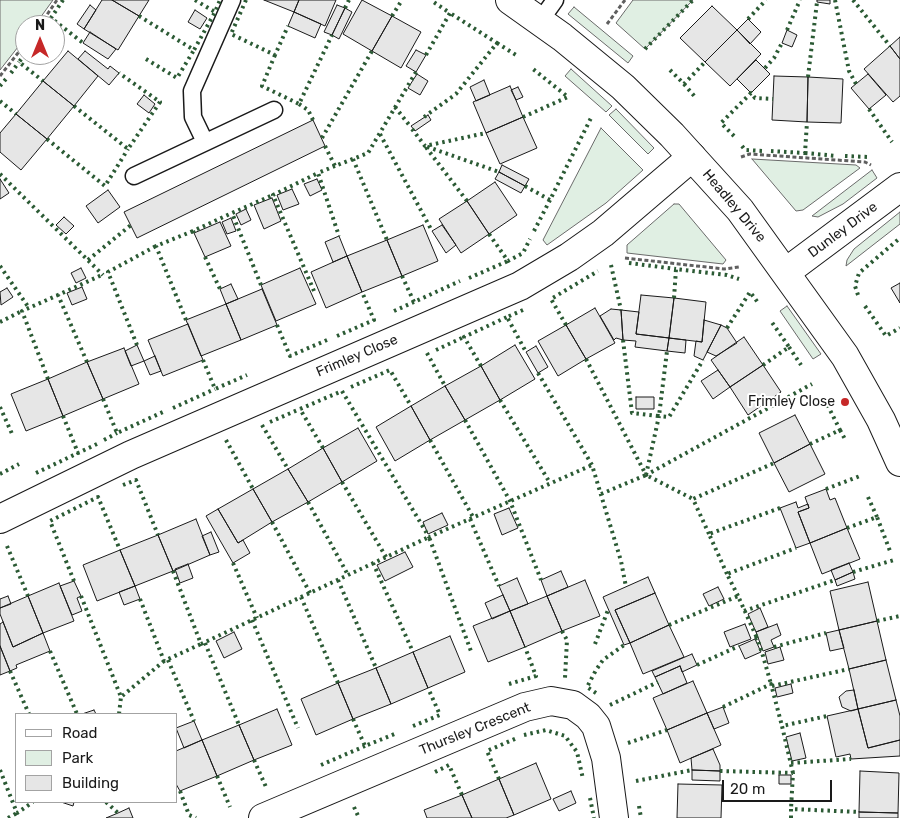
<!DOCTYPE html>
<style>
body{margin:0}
#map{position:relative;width:900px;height:818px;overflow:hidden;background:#fff;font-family:Rubik,sans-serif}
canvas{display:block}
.legend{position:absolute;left:15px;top:713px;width:162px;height:90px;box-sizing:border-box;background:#fff;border:1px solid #a3a3a3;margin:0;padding:6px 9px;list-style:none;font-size:15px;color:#1a1a1a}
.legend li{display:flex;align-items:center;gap:10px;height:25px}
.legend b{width:25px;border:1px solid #a3a3a3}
.north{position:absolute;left:15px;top:15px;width:50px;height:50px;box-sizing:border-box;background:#fff;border:1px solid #a3a3a3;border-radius:50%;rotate:0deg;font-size:14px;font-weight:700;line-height:20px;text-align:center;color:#1a1a1a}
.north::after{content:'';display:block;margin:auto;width:18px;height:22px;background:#c62828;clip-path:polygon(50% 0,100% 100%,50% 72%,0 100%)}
.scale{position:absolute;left:722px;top:780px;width:110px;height:22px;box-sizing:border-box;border:2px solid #1a1a1a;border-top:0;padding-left:6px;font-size:15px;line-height:18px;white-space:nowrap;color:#1a1a1a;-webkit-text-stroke:4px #fff;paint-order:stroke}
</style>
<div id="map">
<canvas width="900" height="818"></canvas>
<ul class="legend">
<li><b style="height:6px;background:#fff"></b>Road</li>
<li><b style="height:14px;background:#e0efe3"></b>Park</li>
<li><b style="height:14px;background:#e6e6e6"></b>Building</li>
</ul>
<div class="north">N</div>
<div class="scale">20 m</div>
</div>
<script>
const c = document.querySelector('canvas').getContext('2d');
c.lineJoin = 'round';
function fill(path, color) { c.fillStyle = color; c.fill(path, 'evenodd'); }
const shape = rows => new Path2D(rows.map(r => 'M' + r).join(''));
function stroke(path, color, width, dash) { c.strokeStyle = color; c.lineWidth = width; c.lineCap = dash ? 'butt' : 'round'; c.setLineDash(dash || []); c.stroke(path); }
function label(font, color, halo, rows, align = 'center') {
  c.font = font + ' Rubik,sans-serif'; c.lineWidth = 4; c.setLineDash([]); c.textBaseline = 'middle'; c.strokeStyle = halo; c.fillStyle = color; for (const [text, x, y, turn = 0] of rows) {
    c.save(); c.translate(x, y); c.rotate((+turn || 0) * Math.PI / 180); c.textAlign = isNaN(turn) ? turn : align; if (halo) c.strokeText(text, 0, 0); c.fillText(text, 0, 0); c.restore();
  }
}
const green = shape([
 [0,0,53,0,35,25,25,25,25,38,0,70,0,0],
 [633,0,693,0,645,49,616,23,633,0],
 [574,7,633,56,628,63,568,14,574,7],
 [571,69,612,106,606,112,565,76,571,69],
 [616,109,654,148,648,154,609,115,616,109],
 [601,128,643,170,606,203,547,245,543,240,601,128],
 [752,159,856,165,860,168,803,210,796,211,752,159],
 [872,170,877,178,843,204,818,217,812,216,872,170],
 [674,204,679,204,726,260,723,264,627,253,627,245,674,204],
 [900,212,900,224,846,266,847,260,854,249,900,212],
 [787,306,821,354,813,359,780,311,787,306]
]);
const building = shape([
 [102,0,112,0,139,16,118,50,84,29,102,0],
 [112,0,149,0,139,16,112,0],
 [264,0,299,0,294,12,264,0],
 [299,0,336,0,325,26,294,12,299,0],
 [362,0,392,16,372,51,343,34,362,0],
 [817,0,830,0,830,4,817,2,817,0],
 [90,5,96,10,84,29,77,24,90,5],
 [337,5,345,8,332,35,324,32,337,5],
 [712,6,737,30,705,62,680,38,712,6],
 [345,8,352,12,339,39,332,35,345,8],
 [195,10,207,18,200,29,188,22,195,10],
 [294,12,321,24,315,38,288,26,294,12],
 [392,16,421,32,401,68,372,51,392,16],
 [748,19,761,32,750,44,737,30,748,19],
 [737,30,761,54,730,86,705,62,737,30],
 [787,30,797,35,792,47,782,43,787,30],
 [90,32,116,49,108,59,83,43,90,32],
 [900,37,900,59,890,46,900,37],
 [890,46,900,59,900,96,893,102,864,69,890,46],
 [416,50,426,55,416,72,406,66,416,50],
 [68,51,98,76,74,106,43,81,68,51],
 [85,51,108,69,110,66,119,73,109,85,78,59,85,51],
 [756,60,770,74,751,93,737,79,756,60],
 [417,74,428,81,420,95,408,88,417,74],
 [868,74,886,95,869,109,851,88,868,74],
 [774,76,808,77,807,122,772,120,774,76],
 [808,77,843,79,841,123,807,122,808,77],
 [484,80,490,95,476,101,470,87,484,80],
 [43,81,74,106,47,139,16,114,43,81],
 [510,86,523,117,486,133,473,102,510,86],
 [518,87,523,97,516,100,511,90,518,87],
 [144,95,155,104,149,113,137,104,144,95],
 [16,114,47,139,21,170,0,152,0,133,16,114],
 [428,115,431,120,415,131,411,126,428,115],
 [523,117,537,148,500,164,486,133,523,117],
 [313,120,325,146,137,238,124,212,313,120],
 [502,165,529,179,525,186,499,172,502,165],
 [499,172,525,186,521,193,495,179,499,172],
 [0,179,9,193,0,199,0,179],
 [317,179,322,190,310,196,304,184,317,179],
 [495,182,517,215,489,234,467,201,495,182],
 [292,189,299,204,283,210,277,195,292,189],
 [108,190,120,207,98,223,86,206,108,190],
 [272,198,281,221,264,229,254,205,272,198],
 [467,201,489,234,461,253,439,219,467,201],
 [246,209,251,220,241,225,236,214,246,209],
 [64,217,74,226,66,234,56,225,64,217],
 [231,218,236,231,227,234,222,222,231,218],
 [220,222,231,246,205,257,194,233,220,222],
 [423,225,438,261,402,276,387,240,423,225],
 [442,225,456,245,446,253,432,231,442,225],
 [339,236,347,256,333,262,325,242,339,236],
 [387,240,402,276,362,292,347,256,387,240],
 [347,256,362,292,326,308,311,272,347,256],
 [81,268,86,278,76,283,71,273,81,268],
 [300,268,316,304,276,321,261,285,300,268],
 [900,283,900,303,891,288,900,283],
 [231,284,238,299,226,304,220,289,231,284],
 [82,287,87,299,72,305,67,293,82,287],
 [7,288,13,297,1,305,0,292,7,288],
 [262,289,277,325,241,340,226,304,262,289],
 [641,295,674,298,669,338,636,334,641,295],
 [674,298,706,302,702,342,669,338,674,298],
 [226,304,241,340,201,356,186,320,226,304],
 [595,308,615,343,586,359,566,325,595,308],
 [611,309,621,310,623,340,616,338,614,340,600,316,611,309],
 [621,310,639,312,636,334,669,338,667,351,635,347,636,341,623,340,621,310],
 [704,320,721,325,703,360,694,356,696,341,702,342,704,320],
 [188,324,203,360,163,376,148,340,188,324],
 [566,325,586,359,558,376,538,341,566,325],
 [721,325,727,328,737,343,716,356,707,352,721,325],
 [744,337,763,365,730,387,711,360,744,337],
 [669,338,686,340,685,353,667,351,669,338],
 [137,345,144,361,131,366,125,351,137,345],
 [515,345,535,379,500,400,481,366,515,345],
 [536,346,548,367,538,373,526,352,536,346],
 [124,348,139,384,103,399,87,362,124,348],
 [155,356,161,371,150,375,144,361,155,356],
 [87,362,103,399,63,416,48,379,87,362],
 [763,365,781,392,748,415,730,387,763,365],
 [481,366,500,400,465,420,445,386,481,366],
 [718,370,730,387,713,399,701,381,718,370],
 [48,379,63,416,26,431,11,394,48,379],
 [445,386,465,420,430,440,411,406,445,386],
 [636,397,654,397,654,409,636,409,636,397],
 [411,406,430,440,395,461,376,427,411,406],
 [795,415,810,444,774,463,759,433,795,415],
 [358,428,377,461,342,482,323,448,358,428],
 [810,444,825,474,789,492,774,463,810,444],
 [323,448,342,482,308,502,288,469,323,448],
 [288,469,308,502,272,522,253,489,288,469],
 [253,489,272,522,238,543,218,509,253,489],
 [826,489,830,500,835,498,847,528,810,543,798,512,809,508,805,497,826,489],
 [796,502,798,508,808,504,809,508,798,512,810,543,796,548,780,508,796,502],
 [509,508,518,528,502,535,494,514,509,508],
 [218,509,238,543,243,540,250,553,233,563,206,516,218,509],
 [442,513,448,525,428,534,423,522,442,513],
 [196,519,210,555,173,571,158,535,196,519],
 [847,528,860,559,822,574,810,543,847,528],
 [211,532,219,552,210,555,202,536,211,532],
 [158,535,173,571,135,586,120,550,158,535],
 [120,550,135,586,97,601,83,565,120,550],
 [405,552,413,567,385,581,377,565,405,552],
 [849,563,853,572,835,580,831,570,849,563],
 [188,564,193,578,180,583,175,569,188,564],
 [561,571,568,587,547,596,541,580,561,571],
 [853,572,855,579,837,586,835,580,853,572],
 [648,577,655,593,615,610,630,643,624,645,603,597,648,577],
 [517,578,528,604,510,611,499,586,517,578],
 [585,580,600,616,562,631,547,596,585,580],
 [74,581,81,596,77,598,82,611,72,615,60,586,74,581],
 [868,582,877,621,839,630,830,591,868,582],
 [59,583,74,621,43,633,28,596,59,583],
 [135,586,140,599,124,605,119,592,135,586],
 [718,587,724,599,709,606,703,594,718,587],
 [655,593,669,625,630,643,615,610,655,593],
 [503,595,510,611,492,619,485,603,503,595],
 [8,596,11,604,0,608,0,599,8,596],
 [28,596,43,633,13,647,0,614,0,608,28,596],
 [547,596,562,631,525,647,510,611,547,596],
 [760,608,768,627,756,632,748,614,760,608],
 [510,611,525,647,488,662,473,626,510,611],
 [877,621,886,660,849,669,839,630,877,621],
 [3,622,13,647,43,633,50,651,16,665,17,668,10,671,0,646,0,624,3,622],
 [745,624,751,639,730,647,724,632,745,624],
 [777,624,781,635,771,640,774,647,763,651,756,632,777,624],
 [669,625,684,657,643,674,630,643,669,625],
 [839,630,844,648,830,651,826,633,839,630],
 [234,632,242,649,224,658,216,641,234,632],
 [450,636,465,672,428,688,413,652,450,636],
 [755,639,761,652,745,659,739,646,755,639],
 [0,646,10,671,0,675,0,646],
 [780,647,784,660,768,664,765,652,780,647],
 [413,652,428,688,391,704,376,668,413,652],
 [692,654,697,665,682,672,680,666,655,677,652,671,692,654],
 [886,660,896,700,858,709,849,669,886,660],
 [680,666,687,683,663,694,655,677,680,666],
 [376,668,391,704,353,719,338,683,376,668],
 [693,681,707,713,667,730,653,698,693,681],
 [338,683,353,719,316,735,301,699,338,683],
 [791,684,793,693,777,697,775,688,791,684],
 [854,690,858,709,851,711,842,707,839,697,846,691,854,690],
 [896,700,900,716,900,740,868,748,858,709,896,700],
 [723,707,729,723,714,729,707,713,723,707],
 [277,709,292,745,254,760,239,725,277,709],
 [858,709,868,748,900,740,900,756,851,759,850,754,836,757,827,716,858,709],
 [94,710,96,714,82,714,94,710],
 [707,713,721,745,680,763,667,730,707,713],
 [194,721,202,740,184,748,176,728,194,721],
 [239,725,254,760,217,776,202,740,239,725],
 [800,733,806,758,792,761,786,737,800,733],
 [202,740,217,776,180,791,176,784,176,751,202,740],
 [713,749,720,765,720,771,692,770,691,758,713,749],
 [536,763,551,799,514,815,499,779,536,763],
 [692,770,720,771,720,781,692,780,692,770],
 [860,771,899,773,898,813,859,812,860,771],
 [779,775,791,775,791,784,779,784,779,775],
 [499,779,514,815,506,818,472,818,462,795,499,779],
 [678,784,722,785,721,818,677,818,678,784],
 [571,791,576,803,559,811,553,799,571,791],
 [462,795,472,818,427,818,424,810,462,795],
 [61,802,74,802,73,806,61,802],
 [129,808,133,818,106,818,118,813,129,808],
 [859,812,898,813,898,818,859,818,859,812]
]);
const path = shape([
 [607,24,625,0],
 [40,25,57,0],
 [0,76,25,44],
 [741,157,750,154,865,162,871,165],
 [625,258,724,269,739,267]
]);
const lane = shape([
 [540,21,555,0],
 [205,142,193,117,192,91,232,0],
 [134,176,274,110]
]);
const street = shape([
 [786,272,900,187],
 [0,519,131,455,520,286,569,257,603,233,692,157],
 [263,818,525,707,551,701,573,705,588,716,596,726,606,758,614,818]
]);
const secondary = shape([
 [510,0,562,37,623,87,672,135,740,210,845,356,881,420,900,462]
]);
const hedge = shape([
 [63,0,51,18,83,43],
 [195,0,215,12,220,0],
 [246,0,231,34,275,55,288,26],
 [835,0,849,71,856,84],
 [853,0,890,46],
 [345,8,349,0],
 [139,16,194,50,215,12],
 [392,16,402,0],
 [748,19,766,0],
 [787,30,800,0],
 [497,43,516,55],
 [645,49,693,0],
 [25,54,19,62,43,81],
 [275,55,262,86,299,104,332,35],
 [426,55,450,13,432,1],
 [146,59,177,78,194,50],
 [765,68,774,58,782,43],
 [670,70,684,84,705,62],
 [11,73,19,62],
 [808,77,817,2],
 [684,84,696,98],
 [0,86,6,79],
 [0,101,16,114],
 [299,104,308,110,313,120],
 [74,106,128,149,160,102,119,73],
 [395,107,410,126],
 [869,109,892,142],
 [424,117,456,94,497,43,450,13],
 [523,117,568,97,533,69],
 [412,129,425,146,486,133],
 [380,134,432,231],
 [734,136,721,123,751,93,755,98,773,99],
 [322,138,372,51],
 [47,139,105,186,128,149],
 [325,146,335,166,368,153,416,72],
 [742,146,745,150,763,151],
 [771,151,805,153,807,122],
 [805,153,837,156],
 [845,156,869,157],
 [353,159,387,240],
 [335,166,318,173,339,236],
 [0,174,103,275],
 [525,186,550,200,591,118],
 [467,201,425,146,499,172],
 [534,231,550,200],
 [194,233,193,231,232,213],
 [489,234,508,261,523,253,530,239],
 [205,257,220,289],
 [88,260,131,225],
 [629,263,676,269],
 [611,265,621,310],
 [0,266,29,308],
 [402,276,414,302,460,281],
 [469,278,508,261],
 [261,285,232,213,273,195],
 [314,291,273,195,318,173],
 [858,295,855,286,859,273,900,238],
 [674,298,676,269,727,275,739,279],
 [865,306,886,336,900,328],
 [523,310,507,317,526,352],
 [394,311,414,302],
 [186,320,156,246,193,231],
 [0,322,22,311],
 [277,325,290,356,327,340],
 [566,325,551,299,598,271],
 [727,328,750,292,759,304],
 [337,336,374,320,362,292],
 [623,340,632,413,659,416,667,351],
 [137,345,108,272,156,246],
 [789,347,801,365],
 [436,350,464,337],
 [427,353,445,386],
 [586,359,646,475,812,384],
 [203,360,215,389,247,375],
 [87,362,58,295,104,274],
 [763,365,789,347,771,321],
 [481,366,464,337,507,317],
 [538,373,592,465,621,561,626,587],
 [48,379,22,311,58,295],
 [351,387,390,370,411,406],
 [103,399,117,433,163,412],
 [500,400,550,483],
 [0,407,13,436],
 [173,408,215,389],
 [63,416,78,453,97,444],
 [465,420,510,501,541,580],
 [270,422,300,409],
 [262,425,288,469],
 [840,430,846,441],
 [104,440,117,433],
 [226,440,253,489],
 [430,440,473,517],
 [810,444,840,430,825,400],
 [323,448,300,409,342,391,429,537,592,465],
 [36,473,78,453],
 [0,474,19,464],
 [646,475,659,416,669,417,703,360],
 [342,482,386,557],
 [123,485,136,480,158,535],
 [826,489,860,476],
 [601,494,646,475,693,499],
 [868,497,877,517],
 [308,502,348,575],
 [470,519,499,586],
 [272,522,310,593],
 [847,528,877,517,890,551],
 [709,534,693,499,774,463],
 [7,546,28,596],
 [233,563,257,618],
 [373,563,413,652],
 [173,571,201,644,429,537,472,654],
 [853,572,894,560],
 [727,574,709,534,780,508],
 [338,580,376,668],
 [74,581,50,521,98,497,120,550],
 [81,596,121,697,164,661],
 [738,596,727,574,796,548],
 [301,597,338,683],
 [140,599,164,661,201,644],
 [744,611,835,580],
 [252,620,298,728],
 [877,621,900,616],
 [669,625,738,596,757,638],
 [562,631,567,640,565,678],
 [755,639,757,638,763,656,771,684],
 [205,643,239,725],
 [595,644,608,610],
 [774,647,826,633],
 [50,651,77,714],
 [168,660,194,721],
 [697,665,739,646],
 [10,671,29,714],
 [509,684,536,676,525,647],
 [772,686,849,669],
 [596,693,587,687,596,670,603,660,624,645],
 [610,705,658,682],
 [723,707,771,684,782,726],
 [119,714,121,697],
 [353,719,365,746,397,733],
 [413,726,440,715,428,688],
 [524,735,546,730,565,736,577,752,583,779],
 [628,743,667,730],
 [254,760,266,787],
 [791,763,851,759],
 [321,765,365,746],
 [0,770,17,813,33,802],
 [720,771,793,773,791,809],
 [435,772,449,765,462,795],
 [793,773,782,726,827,716],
 [217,776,230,807],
 [499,779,487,751,517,738],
 [636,781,692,770],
 [180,791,189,815,196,818],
 [590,798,594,818],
 [106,802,118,813],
 [639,806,641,818],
 [354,807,359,818],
 [8,818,17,813],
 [791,818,791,809,859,812]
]);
const markers = [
 [845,402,5,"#c62828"]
];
const streetNames = [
 ["Headley Drive",734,206,50],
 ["Dunley Drive",843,230,-37],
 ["Frimley Close",357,356,-23],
 ["Thursley Crescent",475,729,-22]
];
const poiNames = [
 ["Frimley Close",835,402]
];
fill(green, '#e0efe3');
stroke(green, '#6a6a6a', 1);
fill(building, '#e6e6e6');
stroke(building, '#1a1a1a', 1);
stroke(lane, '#1a1a1a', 19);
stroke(street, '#1a1a1a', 30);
stroke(secondary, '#1a1a1a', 30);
stroke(path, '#5f5f5f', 3, [4, 2.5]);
stroke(lane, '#fff', 16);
stroke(street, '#fff', 28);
stroke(secondary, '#fff', 28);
stroke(hedge, '#2b5a34', 4, [2.5, 4]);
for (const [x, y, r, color] of markers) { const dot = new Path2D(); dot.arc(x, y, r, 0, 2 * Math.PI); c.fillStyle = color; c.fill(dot); stroke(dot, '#fff', 2); }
label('14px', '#1a1a1a', '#fff', streetNames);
label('14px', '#1a1a1a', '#fff', poiNames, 'right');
</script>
